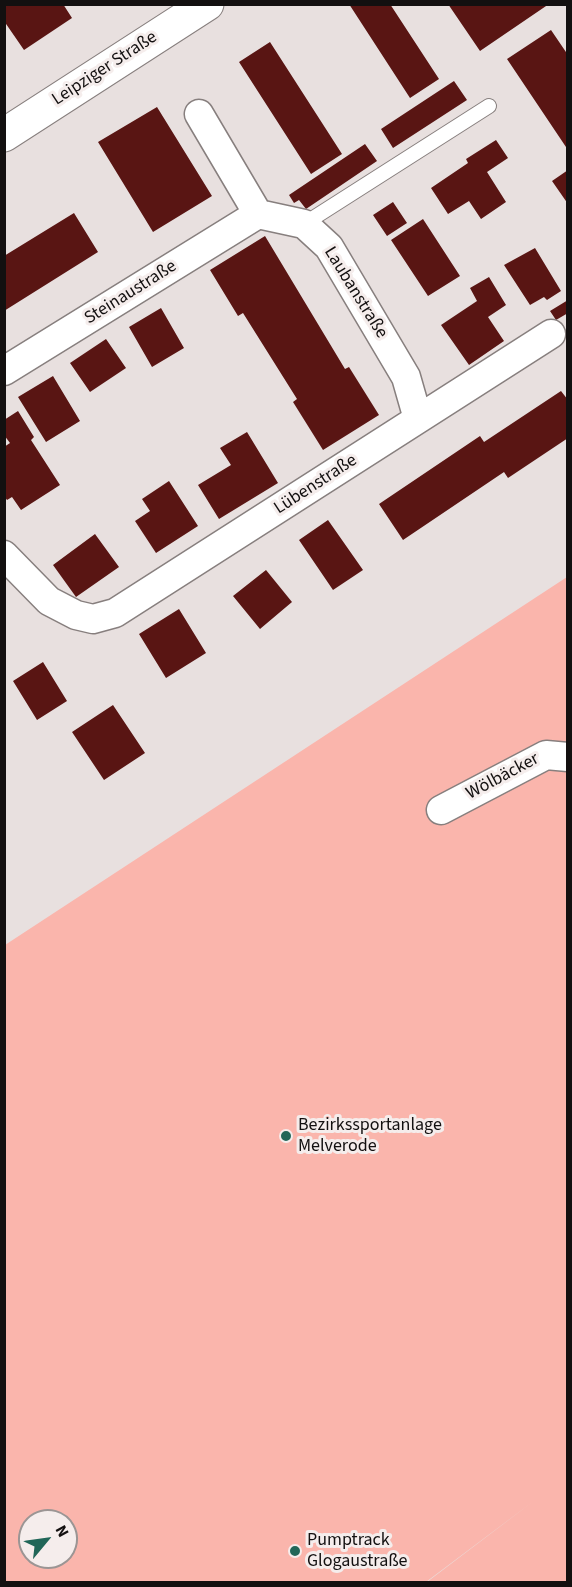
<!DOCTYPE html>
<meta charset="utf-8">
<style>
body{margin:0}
#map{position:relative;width:572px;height:1587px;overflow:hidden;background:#e8e0df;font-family:"Source Sans 3",sans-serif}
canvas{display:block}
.frame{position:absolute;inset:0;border:6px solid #131010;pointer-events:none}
.north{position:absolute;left:18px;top:1509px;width:60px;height:60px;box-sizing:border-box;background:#f5edec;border:2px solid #9b9594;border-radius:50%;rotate:61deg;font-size:16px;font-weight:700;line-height:24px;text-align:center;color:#131010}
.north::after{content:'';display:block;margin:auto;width:21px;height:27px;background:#216658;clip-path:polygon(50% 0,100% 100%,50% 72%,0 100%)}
</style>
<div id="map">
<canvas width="572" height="1587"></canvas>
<div class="frame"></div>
<div class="north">N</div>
</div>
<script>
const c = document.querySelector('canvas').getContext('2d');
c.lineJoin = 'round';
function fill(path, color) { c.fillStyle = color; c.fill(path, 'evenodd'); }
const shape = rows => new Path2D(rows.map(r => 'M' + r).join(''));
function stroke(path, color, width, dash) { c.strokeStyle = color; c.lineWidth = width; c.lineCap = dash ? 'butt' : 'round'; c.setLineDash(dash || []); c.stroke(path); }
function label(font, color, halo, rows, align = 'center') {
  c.font = font + ' "Source Sans 3",sans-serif'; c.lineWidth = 6; c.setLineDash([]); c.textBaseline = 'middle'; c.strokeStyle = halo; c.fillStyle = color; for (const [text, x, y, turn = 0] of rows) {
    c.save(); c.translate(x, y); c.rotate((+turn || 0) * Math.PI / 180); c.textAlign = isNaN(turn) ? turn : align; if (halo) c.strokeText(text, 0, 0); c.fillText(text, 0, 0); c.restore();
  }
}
const green = shape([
 [567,577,567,1582,427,1582,535,1500,426,1582,5,1582,5,945],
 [30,1521,66,1521,66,1557,30,1557]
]);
const building = shape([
 [4,4,63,4,72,18,24,50,4,21],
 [349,4,390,4,439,79,410,98],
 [448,4,549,4,480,51],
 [551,30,568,55,568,150,507,59],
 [270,42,342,154,311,174,239,62],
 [454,81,467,100,393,148,381,129],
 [157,107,212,196,153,232,98,142],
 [496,140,508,158,487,172,506,202,481,219,469,201,448,214,431,188,468,163,466,159],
 [365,144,377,161,306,209,299,200,294,203,289,195],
 [568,170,568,204,552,181],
 [393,202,407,223,387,236,373,215],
 [74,213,98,252,4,311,4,256],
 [423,219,460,276,428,296,391,240],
 [265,236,345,369,349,367,379,415,323,450,293,402,297,399,243,313,238,316,210,270],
 [535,248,561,291,547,300,544,297,530,305,504,265],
 [489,277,506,305,488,317,504,341,469,365,441,325,477,301,470,288],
 [568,300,568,313,556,320,550,311],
 [161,308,184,348,152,367,129,327],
 [106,339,126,368,90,392,70,363],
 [53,376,80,421,46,442,18,397],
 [561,391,568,400,568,438,508,478,504,472,403,540,379,504,480,436,484,442],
 [18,411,34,437,31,440,60,485,21,510,12,497,7,500,4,496,4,447,10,443,4,435,4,420],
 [247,432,278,483,219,519,198,485,231,465,220,448],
 [169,481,198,526,156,553,135,521,150,511,142,499],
 [328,520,363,570,333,590,299,540],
 [95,534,119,567,76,597,53,565],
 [266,570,292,602,260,629,233,596],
 [179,609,206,653,166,678,139,634],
 [43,662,67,701,37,720,13,681],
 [113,705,145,753,104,780,72,732]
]);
const lane = shape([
 [304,224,489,106]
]);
const street = shape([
 [199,114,258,214,304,224,329,247,406,377,418,419],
 [4,371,258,214],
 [4,555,49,601,76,615,93,619,115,613,551,334],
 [441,810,546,755,568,757]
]);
const secondary = shape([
 [4,135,207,4]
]);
const markers = [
 [286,1136,6,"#216658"],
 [295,1551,6,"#216658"]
];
const streetNames = [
 ["Leipziger Straße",105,69,-33],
 ["Steinaustraße",131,293,-32],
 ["Laubanstraße",355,293,58],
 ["Lübenstraße",316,485,-33],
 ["Wölbäcker",503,777,-28]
];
const poiNames = [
 ["Bezirkssportanlage",298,1126],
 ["Melverode",298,1147],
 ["Pumptrack",307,1541],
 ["Glogaustraße",307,1562]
];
fill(green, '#fab5ac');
fill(building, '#591513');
stroke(lane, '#877f7e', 16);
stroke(street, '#877f7e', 31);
stroke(secondary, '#877f7e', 35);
stroke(lane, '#fff', 14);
stroke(street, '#fff', 28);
stroke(secondary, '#fff', 33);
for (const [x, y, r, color] of markers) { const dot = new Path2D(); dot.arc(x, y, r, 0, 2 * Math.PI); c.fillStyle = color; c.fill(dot); stroke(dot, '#f5edec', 2); }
label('18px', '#131010', '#f5edec', streetNames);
label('18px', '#131010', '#f5edec', poiNames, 'left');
</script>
